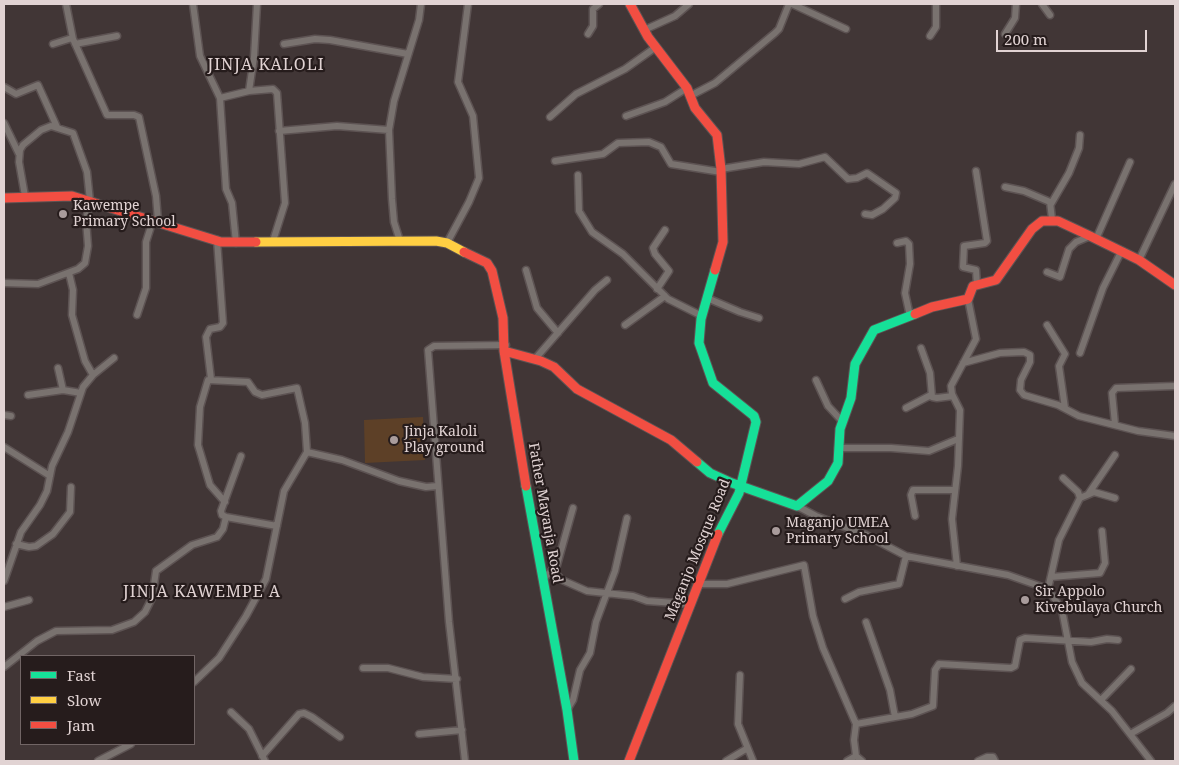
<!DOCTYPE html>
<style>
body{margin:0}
#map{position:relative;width:1179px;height:765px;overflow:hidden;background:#413636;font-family:"Noto Serif",serif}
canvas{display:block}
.frame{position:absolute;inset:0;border:5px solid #e1d3d3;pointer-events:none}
.legend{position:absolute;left:20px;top:655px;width:175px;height:90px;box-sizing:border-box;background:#261c1c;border:1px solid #716565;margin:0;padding:6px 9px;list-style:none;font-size:15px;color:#e1d3d3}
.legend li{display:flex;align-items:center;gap:10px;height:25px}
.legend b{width:25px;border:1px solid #716565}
.scale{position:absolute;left:996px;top:30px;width:151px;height:22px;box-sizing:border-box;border:2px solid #e1d3d3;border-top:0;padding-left:6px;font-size:15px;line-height:18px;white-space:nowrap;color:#e1d3d3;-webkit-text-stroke:4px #261c1c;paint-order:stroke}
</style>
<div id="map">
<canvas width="1179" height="765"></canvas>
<div class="frame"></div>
<ul class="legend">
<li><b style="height:6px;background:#16e098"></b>Fast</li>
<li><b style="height:6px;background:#ffcf43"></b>Slow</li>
<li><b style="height:6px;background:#f24e42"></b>Jam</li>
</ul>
<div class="scale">200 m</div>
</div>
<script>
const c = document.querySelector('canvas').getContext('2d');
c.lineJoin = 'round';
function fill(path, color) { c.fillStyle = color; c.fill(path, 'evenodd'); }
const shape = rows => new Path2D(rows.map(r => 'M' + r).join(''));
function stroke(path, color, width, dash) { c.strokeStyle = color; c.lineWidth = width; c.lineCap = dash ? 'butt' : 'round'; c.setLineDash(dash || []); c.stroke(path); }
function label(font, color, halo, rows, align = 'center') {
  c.font = font + ' "Noto Serif",serif'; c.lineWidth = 4.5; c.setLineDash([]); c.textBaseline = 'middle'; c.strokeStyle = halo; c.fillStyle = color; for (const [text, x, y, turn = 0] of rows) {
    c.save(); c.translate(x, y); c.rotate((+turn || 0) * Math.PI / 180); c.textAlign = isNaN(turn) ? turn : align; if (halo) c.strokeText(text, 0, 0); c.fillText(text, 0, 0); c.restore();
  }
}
const green = shape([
 [423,417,425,460,365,463,364,420]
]);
const street = shape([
 [66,4,73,39,107,115,134,115,139,117,156,196,158,221],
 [193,4,200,56,220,98],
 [792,4,846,29],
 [1042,4,1050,15],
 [644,30,675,16,689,4],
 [588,34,593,26,593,9,599,4],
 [1005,34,1015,18,1016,4],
 [930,36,936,27,936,4],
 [53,44,72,38],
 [75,44,117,36],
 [284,44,315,39,330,40,408,54],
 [4,87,16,94,38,85,57,127],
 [249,91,273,89,277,93,285,203,273,241],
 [690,96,715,83,775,33,779,29,789,4],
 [626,116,665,102,687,88],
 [550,117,576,94,625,69,656,47],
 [4,123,19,154],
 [279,131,337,126,389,130],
 [555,161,603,154,618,143,649,142,661,147,671,164,721,172],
 [721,169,764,162,799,164,825,157,848,179,857,178,867,173,896,193,895,198,883,209,872,215,865,214],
 [976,171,987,241,985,243,964,246,963,267,976,270,977,285],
 [578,175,579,211,592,232,623,254,668,299,702,316],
 [1005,187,1024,191,1050,202,1052,219],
 [1051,204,1069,173,1079,148,1080,135],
 [1096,239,1130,162],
 [400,241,394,222,392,199,389,130,394,101,419,20,421,4],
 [236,243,232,203,226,189,220,98,249,91,254,57,257,4],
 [447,243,469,202,479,178,473,116,458,82,468,4],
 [897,243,906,241,909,244,910,264,905,293,910,316],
 [1139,260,1175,184],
 [526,270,537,308,558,333],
 [1047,272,1060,277,1069,249,1076,242,1090,236],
 [4,283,38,284,78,269,85,263,88,246,86,220,90,201,87,172,73,133,51,126,41,130,23,145,20,150,19,162,25,196],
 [657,289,669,271,655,254,653,248,665,230],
 [707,298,740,312,759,318],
 [137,315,146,288,146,242,153,220],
 [625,325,665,296],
 [1047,325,1065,354,1059,366,1065,408],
 [921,348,930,373,932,397,937,398,953,396],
 [1080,353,1103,288,1121,252],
 [535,359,595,290,607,280],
 [963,363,1000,353,1024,352,1030,355,1030,362,1021,380,1020,390,1024,395,1058,405,1079,416,1138,431,1175,436],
 [58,368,63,390,81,393],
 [93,375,114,358],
 [211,379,206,337,210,329,220,327,223,323,217,240],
 [816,380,828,406,842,421],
 [28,395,63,390],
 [906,408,931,395],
 [4,415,11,416],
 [1115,424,1112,393,1116,388,1175,386],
 [4,447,50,476],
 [838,448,891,448,929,451,958,439],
 [307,452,342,460,399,481,426,487,438,486],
 [1063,478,1078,492,1080,498],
 [1089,493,1115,455],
 [797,506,816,516,866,535,906,556,1008,575,1048,589,1062,610,1072,662,1082,683,1112,711,1151,761],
 [915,516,911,495,913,490,955,490],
 [226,517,222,515,221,511,241,456],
 [16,544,29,547,36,546,53,534,70,512,71,487],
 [957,566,952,519,958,466,960,410,952,394,951,386,976,339,968,299],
 [553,571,562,580,587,591,633,596,647,601,690,604],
 [1051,577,1100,573,1105,563,1102,531],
 [543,579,557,565,573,508],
 [4,581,21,532,40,505,47,491,52,466,68,432,83,387,93,375,85,361,72,315,73,290,69,273],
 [697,584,727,584,804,565,813,616,823,648,856,724,854,740,856,756,862,761],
 [1048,589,1059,540,1080,498,1094,492,1115,498],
 [845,599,859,592,899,584,906,556],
 [4,607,29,600],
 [866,622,890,690,895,717],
 [4,667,37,641,56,631,112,630,134,622,145,612,152,598,156,571,192,545,217,537,223,529,226,517,277,526],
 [363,668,388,668,423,677,457,679],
 [740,675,738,724,753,761],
 [194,682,219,658,246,616,266,579,284,491,307,452,305,423,297,388,262,395,255,392,248,382,208,380,200,407,198,445,210,485,225,502],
 [1101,700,1131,669],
 [567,710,573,700,580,670,590,653,596,622,615,571,627,518],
 [231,712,249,729,265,761],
 [856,724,912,714,933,706,935,670,939,664,1011,668,1015,666,1020,640,1025,638,1091,642,1107,639,1118,640],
 [1132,733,1167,713,1175,706],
 [419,734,462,730],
 [262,756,299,714,304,713,312,717,340,737],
 [98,761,131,744],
 [465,761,449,622,428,350,434,346,506,345],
 [726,761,746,749],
 [847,761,856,756],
 [978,761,987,757,993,757,995,761]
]);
const fast = shape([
 [715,270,701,319,699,343,713,383,754,416,756,422,739,493,718,534],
 [697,462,710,473,732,483,797,506,828,481,838,463,840,429,851,398,855,364,874,330,915,314],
 [526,486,567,710,574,761]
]);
const slow = shape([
 [256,242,436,241,447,243,464,252]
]);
const jam = shape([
 [630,4,648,37,687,88,695,108,717,135,721,169,723,242,715,270],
 [4,198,72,196,221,242,256,242],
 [464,252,487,263,492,271,503,318,504,351,526,486],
 [915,314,932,307,968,299,973,286,996,280,1032,229,1042,221,1058,221,1090,236,1139,260,1175,285],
 [504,351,541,361,554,367,577,389,671,440,697,462],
 [629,761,718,534]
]);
const markers = [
 [63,214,5,"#a99c9c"],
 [394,440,5,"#a99c9c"],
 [776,531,5,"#a99c9c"],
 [1025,600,5,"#a99c9c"]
];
const poiNames = [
 ["Kawempe",73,206],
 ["Primary School",73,222],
 ["Jinja Kaloli",404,432],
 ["Play ground",404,448],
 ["Maganjo UMEA",786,523],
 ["Primary School",786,539],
 ["Sir Appolo",1035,592],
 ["Kivebulaya Church",1035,608]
];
const streetNames = [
 ["Father Mayanja Road",545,513,80],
 ["Maganjo Mosque Road",698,550,-68]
];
const quarterNames = [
 ["JINJA KALOLI",266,65],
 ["JINJA KAWEMPE A",202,592]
];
fill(green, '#5d4027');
stroke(street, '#5d5353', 9);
stroke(fast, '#5d5353', 11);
stroke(slow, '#5d5353', 11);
stroke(jam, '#5d5353', 11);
stroke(street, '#79726f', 6);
stroke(fast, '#16e098', 9);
stroke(slow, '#ffcf43', 9);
stroke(jam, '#f24e42', 9);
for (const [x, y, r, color] of markers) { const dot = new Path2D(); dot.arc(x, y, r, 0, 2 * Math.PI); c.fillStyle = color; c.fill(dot); stroke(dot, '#261c1c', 2); }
label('14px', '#e1d3d3', '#261c1c', poiNames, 'left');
label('14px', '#e1d3d3', '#261c1c', streetNames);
c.letterSpacing = '1px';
label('16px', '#e1d3d3', '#261c1c', quarterNames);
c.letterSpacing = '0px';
</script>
